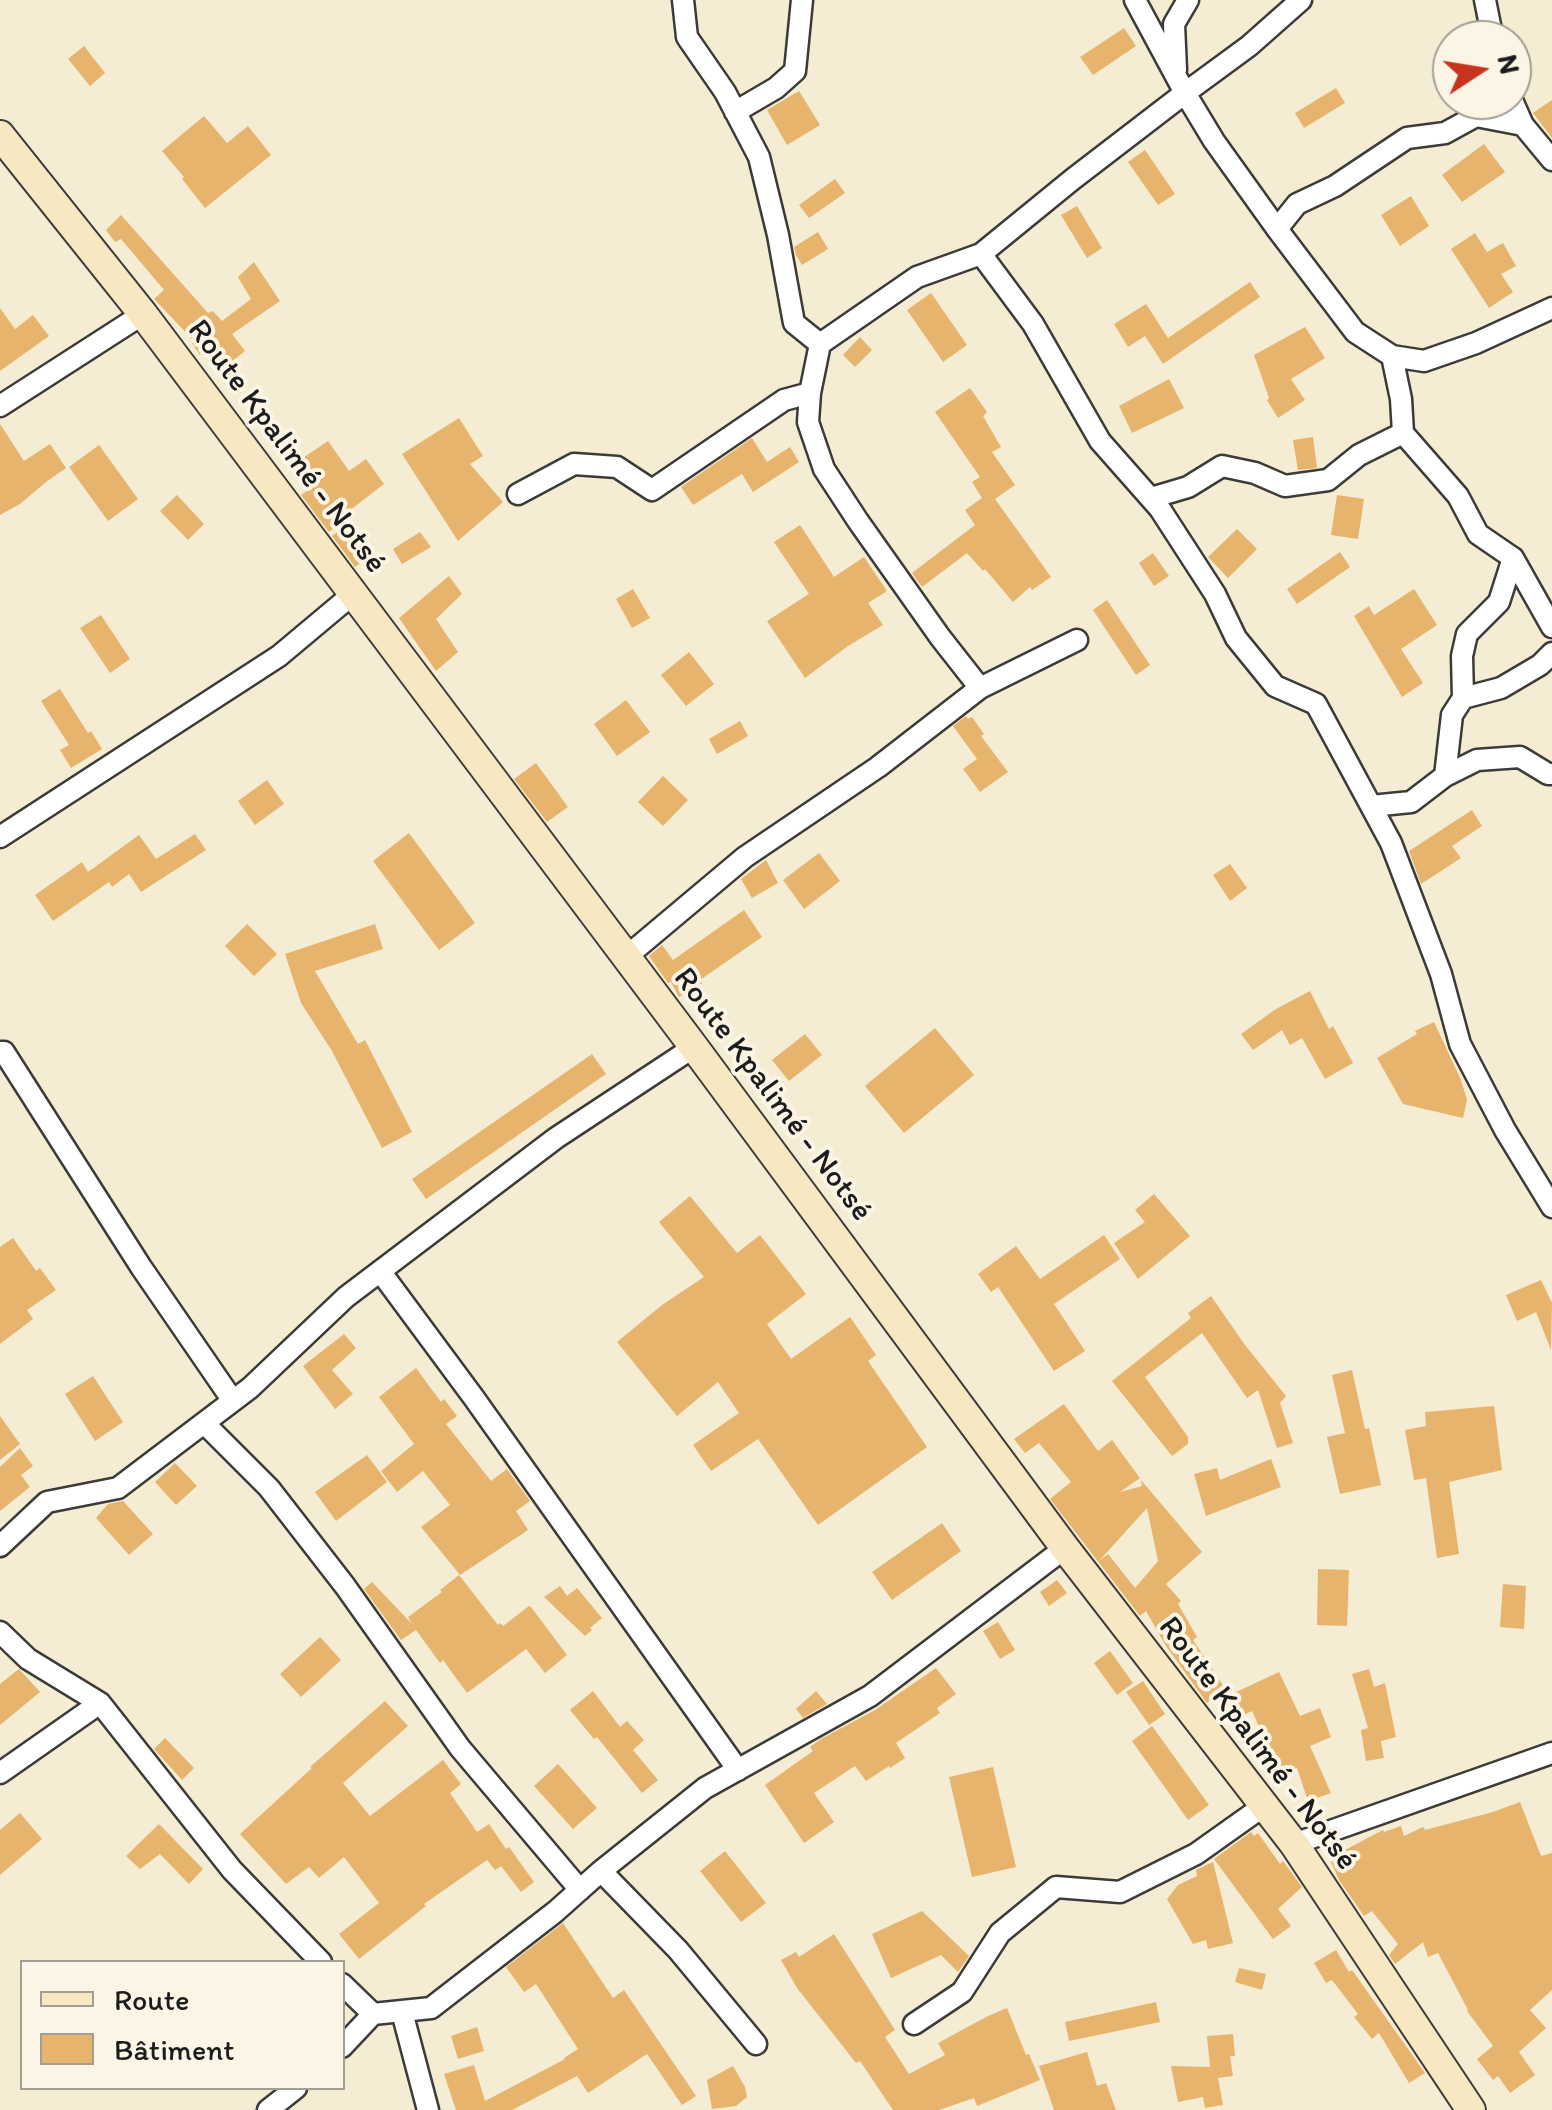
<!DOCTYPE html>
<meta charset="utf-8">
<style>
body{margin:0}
#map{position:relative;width:1552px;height:2110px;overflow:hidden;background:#f4ecd3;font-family:Itim,sans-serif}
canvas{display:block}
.legend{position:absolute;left:20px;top:1960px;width:325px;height:130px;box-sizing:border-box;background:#fcf5e5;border:2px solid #a29e95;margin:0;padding:12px 18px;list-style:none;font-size:30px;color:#1c1c1c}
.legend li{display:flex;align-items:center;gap:20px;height:50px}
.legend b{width:50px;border:2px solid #a29e95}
.north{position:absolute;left:1432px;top:20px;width:100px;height:100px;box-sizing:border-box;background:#fcf5e5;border:2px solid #a29e95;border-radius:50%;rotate:78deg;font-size:28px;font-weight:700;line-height:40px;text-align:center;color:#1c1c1c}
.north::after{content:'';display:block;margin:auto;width:35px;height:45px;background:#c8321e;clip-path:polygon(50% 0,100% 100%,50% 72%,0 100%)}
</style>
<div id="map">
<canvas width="1552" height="2110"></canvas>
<ul class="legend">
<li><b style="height:12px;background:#f7e8c3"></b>Route</li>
<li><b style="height:28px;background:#e7b46d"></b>Bâtiment</li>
</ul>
<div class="north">N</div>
</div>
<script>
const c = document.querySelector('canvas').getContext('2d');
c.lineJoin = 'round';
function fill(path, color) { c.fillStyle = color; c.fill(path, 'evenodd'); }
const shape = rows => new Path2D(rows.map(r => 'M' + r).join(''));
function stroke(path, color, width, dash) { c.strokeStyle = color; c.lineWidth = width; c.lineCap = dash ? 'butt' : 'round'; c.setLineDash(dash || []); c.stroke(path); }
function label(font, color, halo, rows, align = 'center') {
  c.font = font + ' Itim,sans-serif'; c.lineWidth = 8; c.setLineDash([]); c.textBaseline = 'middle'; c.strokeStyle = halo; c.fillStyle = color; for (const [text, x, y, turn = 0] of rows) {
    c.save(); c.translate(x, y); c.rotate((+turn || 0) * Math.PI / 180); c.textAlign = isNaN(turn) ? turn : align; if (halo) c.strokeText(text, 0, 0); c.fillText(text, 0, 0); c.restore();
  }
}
const building = shape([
 [1124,28,1136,46,1093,75,1080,57],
 [84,46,105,73,90,86,68,59],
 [1336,88,1345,103,1304,128,1295,113],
 [799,91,820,125,787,145,767,110],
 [1552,100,1552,138,1533,113],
 [204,116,227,143,248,126,271,155,205,208,182,179,184,177,162,151],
 [1484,144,1505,172,1462,202,1442,175],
 [1145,150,1175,194,1158,205,1128,162],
 [835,179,845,193,809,218,799,205],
 [1411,196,1429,226,1400,246,1381,215],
 [1077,206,1102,248,1087,258,1061,215],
 [121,215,208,313,213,311,222,321,251,299,238,277,254,262,280,301,232,334,245,351,230,363,219,346,207,356,204,352,200,355,192,343,194,341,154,299,164,290,121,239,115,242,106,230],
 [818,232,828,249,802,265,796,255,794,247],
 [1475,233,1487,252,1503,243,1516,266,1501,274,1513,292,1489,308,1451,249],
 [1250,282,1260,297,1163,364,1145,336,1128,347,1114,324,1146,304,1168,338],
 [931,293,967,345,943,362,907,310],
 [0,308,15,329,33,315,49,336,0,371],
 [1305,327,1325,358,1291,379,1305,400,1278,418,1267,400,1269,398,1254,355],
 [860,337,872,350,855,367,843,355],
 [1169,379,1184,408,1132,433,1119,406],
 [970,388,987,412,983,416,1001,447,992,452,1015,485,995,499,1051,577,1032,590,1030,587,1013,602,985,569,983,571,967,553,922,587,912,573,975,525,965,510,982,498,972,482,980,477,935,412],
 [459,418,483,456,470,464,503,502,458,541,402,454],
 [0,424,24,461,50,444,66,468,46,482,20,504,0,515],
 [1313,437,1317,468,1298,470,1293,440],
 [752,438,767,462,790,447,799,462,753,492,742,474,693,505,681,487],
 [328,441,349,471,366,459,384,484,336,521,339,524,329,532,301,495,317,484,300,460],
 [99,445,138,499,108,521,69,467],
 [177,495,204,524,188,540,160,511],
 [1337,495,1364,499,1358,539,1331,535],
 [800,525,834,577,864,557,887,591,868,603,883,625,848,646,805,678,767,621,809,594,774,542],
 [341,529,364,560,355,567,332,536],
 [1237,529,1257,549,1228,578,1208,557],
 [420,532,431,547,402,564,393,549],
 [1340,552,1350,567,1297,604,1287,589],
 [1153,553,1169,576,1154,586,1139,563],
 [449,576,462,594,436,619,458,652,436,671,399,618],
 [633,589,650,618,632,628,616,599],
 [1414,589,1437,625,1401,649,1423,683,1402,697,1354,616,1369,606,1374,615],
 [1107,600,1150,665,1136,675,1093,610],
 [101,615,130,659,110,673,80,628],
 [689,652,714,684,686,706,661,675],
 [60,689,88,733,91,731,102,749,71,768,60,750,69,745,41,701],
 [626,700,650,732,617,756,594,724],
 [966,716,968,719,972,717,984,734,981,736,1008,772,980,792,963,769,977,759,953,726],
 [740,721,748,736,717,754,709,739],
 [536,763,568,807,547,822,514,779],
 [663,776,688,800,663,826,638,802],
 [267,780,284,804,255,825,238,801],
 [1472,810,1482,826,1452,846,1461,858,1421,884,1409,851],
 [409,833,475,923,439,950,373,861],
 [195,834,206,850,141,892,129,874,112,887,109,882,53,921,35,895,82,862,88,872,139,835,156,859],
 [819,853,840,881,804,909,783,880],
 [766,860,778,883,752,898,741,879],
 [1230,864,1247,888,1230,901,1213,875],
 [744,910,762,937,700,980,702,983,679,997,671,982,668,983,649,956,662,945,673,960],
 [247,924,277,954,254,976,225,946],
 [375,924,383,949,315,971,358,1044,365,1040,412,1132,382,1148,332,1051,301,1003,285,954],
 [1310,991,1329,1029,1333,1026,1353,1063,1325,1079,1302,1038,1290,1045,1282,1030,1253,1050,1241,1034,1276,1009],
 [1434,1022,1461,1080,1467,1100,1463,1118,1403,1104,1377,1058,1417,1034,1415,1031],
 [935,1028,974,1075,904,1133,865,1086],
 [805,1034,822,1055,789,1081,772,1060],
 [592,1054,606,1074,426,1199,412,1179],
 [1154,1194,1190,1236,1138,1279,1114,1243,1145,1222,1135,1210],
 [690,1196,737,1253,760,1235,806,1294,767,1324,791,1359,850,1317,876,1355,868,1361,927,1447,818,1525,758,1439,711,1471,693,1445,739,1413,718,1382,677,1416,617,1342,662,1305,704,1277,659,1222],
 [1104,1235,1120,1259,1054,1304,1085,1351,1054,1371,998,1287,991,1292,978,1274,1016,1246,1040,1279],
 [13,1238,36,1271,40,1268,56,1290,27,1310,33,1319,0,1344,0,1247],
 [1541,1280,1552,1303,1551,1350,1536,1312,1517,1321,1506,1295],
 [1211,1296,1245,1345,1286,1396,1280,1403,1293,1443,1277,1448,1258,1390,1247,1398,1202,1333,1145,1377,1188,1437,1188,1444,1172,1456,1112,1381,1191,1318,1188,1313],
 [344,1334,356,1348,332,1370,353,1394,335,1409,303,1366],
 [416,1368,441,1402,444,1399,457,1416,446,1424,491,1481,507,1469,530,1501,516,1511,528,1530,460,1575,421,1527,450,1505,423,1471,397,1492,381,1471,414,1444,379,1397],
 [1352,1370,1365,1429,1369,1428,1381,1485,1340,1494,1327,1437,1345,1433,1332,1375],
 [93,1376,123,1422,95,1441,65,1394],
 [1064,1404,1098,1451,1112,1440,1140,1478,1120,1492,1142,1486,1141,1480,1202,1552,1166,1584,1181,1601,1178,1604,1197,1637,1193,1640,1226,1690,1207,1703,1166,1646,1146,1611,1140,1616,1050,1499,1071,1482,1039,1443,1025,1453,1014,1439],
 [1147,1508,1158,1561,1135,1588,1108,1554,1099,1561],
 [1494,1406,1502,1470,1449,1482,1459,1554,1437,1558,1426,1478,1414,1480,1405,1430,1426,1426,1425,1412],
 [0,1416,20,1444,0,1460],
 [20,1448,33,1466,21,1475,30,1487,0,1511,0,1467],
 [367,1455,387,1482,336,1521,315,1492],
 [1271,1459,1281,1487,1206,1516,1194,1474,1217,1468,1220,1480],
 [175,1463,197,1486,176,1505,155,1482],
 [123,1501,153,1534,129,1555,96,1518,108,1504],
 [942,1523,961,1551,892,1600,872,1572],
 [1318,1569,1349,1570,1347,1626,1317,1625],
 [459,1575,498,1625,500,1623,503,1626,529,1606,531,1607,567,1655,545,1673,526,1649,467,1693,443,1660,440,1663,416,1630,401,1640,364,1589,372,1582,412,1624,408,1617,442,1592,440,1590],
 [1057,1580,1067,1593,1049,1606,1040,1592],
 [1503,1584,1526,1586,1524,1629,1500,1627],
 [560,1586,567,1596,577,1588,602,1618,590,1628,592,1630,585,1636,544,1597],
 [998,1622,1015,1650,1000,1659,983,1631],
 [320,1637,341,1660,301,1697,280,1674],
 [1110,1651,1133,1683,1117,1695,1094,1663],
 [936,1668,956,1694,937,1708,940,1713,896,1743,905,1758,890,1768,889,1766,866,1781,855,1766,814,1793,834,1822,804,1843,765,1785,813,1751,810,1747,821,1739,875,1710],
 [19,1669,40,1692,0,1725,0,1684],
 [1369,1669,1374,1687,1385,1683,1396,1737,1381,1741,1384,1758,1366,1761,1361,1730,1368,1728,1352,1674],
 [1279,1672,1300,1716,1320,1708,1331,1737,1310,1746,1331,1793,1308,1801,1297,1768,1281,1775,1252,1711,1229,1722,1219,1700],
 [1143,1681,1165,1714,1149,1725,1126,1692],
 [593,1691,620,1727,627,1721,644,1740,633,1750,658,1780,642,1793,597,1737,594,1739,570,1710],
 [816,1691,827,1704,803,1718,796,1709],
 [385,1701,408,1726,343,1783,370,1816,443,1760,461,1784,450,1793,477,1832,489,1824,506,1849,509,1847,534,1882,521,1892,501,1866,495,1870,487,1860,424,1904,426,1906,359,1959,339,1934,379,1903,344,1857,319,1878,309,1867,286,1884,240,1834,312,1768,310,1767],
 [1152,1726,1209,1805,1188,1820,1132,1741],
 [165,1738,194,1768,182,1780,154,1749],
 [558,1764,597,1808,573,1829,534,1786],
 [993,1767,1016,1867,972,1877,949,1777],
 [1520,1802,1541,1856,1552,1853,1552,1990,1530,2010,1546,2028,1519,2052,1535,2075,1510,2093,1498,2076,1493,2080,1477,2059,1493,2046,1467,2011,1468,2010,1438,1953,1428,1957,1423,1942,1395,1964,1389,1955,1398,1944,1372,1911,1364,1916,1339,1880,1331,1862,1344,1856,1343,1851,1383,1830,1384,1832,1401,1826,1404,1836,1423,1827,1425,1830,1493,1812],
 [20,1813,42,1839,0,1875,0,1830],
 [159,1824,203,1869,189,1884,160,1854,140,1869,126,1856],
 [1251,1832,1254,1836,1258,1833,1280,1864,1283,1861,1302,1887,1278,1909,1291,1926,1273,1939,1214,1859],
 [725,1851,766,1903,741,1922,700,1871],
 [1213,1862,1233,1943,1208,1949,1206,1940,1193,1944,1167,1899,1178,1885,1197,1876,1196,1870],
 [922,1911,969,1956,958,1972,941,1955,891,1978,872,1934],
 [563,1923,613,1998,624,1990,696,2096,682,2105,647,2054,588,2093,577,2076,512,2110,456,2110,444,2074,474,2065,485,2101,565,2059,564,2058,578,2049,536,1984,524,1992,506,1967],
 [834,1934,895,2030,885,2037,909,2074,945,2055,938,2043,988,2016,1007,2008,1026,2055,1029,2054,1040,2080,977,2106,974,2098,939,2110,893,2110,860,2061,856,2063,797,1988,781,1960,796,1952,799,1957],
 [1336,1950,1349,1972,1352,1970,1425,2073,1409,2083,1379,2033,1372,2039,1354,2017,1358,2014,1332,1980,1326,1983,1314,1963],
 [1239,1968,1266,1974,1262,1990,1235,1982],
 [1156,2002,1160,2022,1069,2041,1065,2022],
 [477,2027,484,2051,458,2059,451,2036],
 [1233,2034,1235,2056,1230,2056,1233,2076,1218,2078,1223,2105,1205,2108,1203,2097,1178,2102,1171,2066,1210,2067,1207,2036],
 [1087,2052,1097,2086,1106,2083,1116,2110,1054,2110,1039,2066],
 [733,2066,745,2087,747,2097,736,2106,712,2109,707,2080]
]);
const minor = shape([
 [683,0,687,37,725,92,759,157,778,235,794,323,820,344],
 [1301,0,1249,46,1185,93,1214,141,1277,229,1355,332,1392,356,1401,399,1403,433,1458,496,1478,534,1513,558,1552,627],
 [1485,0,1493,40],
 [1176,70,1174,24,1188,0],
 [1512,100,1523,125,1552,160],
 [735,112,776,88,795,71,802,0],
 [1476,116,1523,125],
 [1277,229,1297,204,1335,186,1407,138,1445,133,1476,116,1481,100],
 [981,254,1033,324,1100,441,1160,509,1215,594,1236,638,1275,686,1316,704,1391,843,1441,974,1460,1044,1505,1130,1552,1207],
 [1392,356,1424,361,1476,343,1552,308],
 [810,393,808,422,824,469,858,521,940,637,980,688],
 [0,406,143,314],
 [518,494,574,464,617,467,652,490,784,400,810,393,820,344,917,277,981,254,1073,179,1185,93,1135,0],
 [1151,498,1188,487,1222,466,1255,473,1285,486,1328,480,1359,455,1403,433],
 [1463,698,1501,688,1540,665,1552,653],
 [1445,776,1477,760,1520,757,1548,774,1552,774],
 [1371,806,1411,802,1445,776,1452,715,1463,698,1462,656,1467,634,1499,602,1513,558],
 [0,837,279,656,353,594],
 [626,957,745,857,878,767,980,688,1077,640],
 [0,1052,4,1052,141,1267,233,1401],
 [380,1271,474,1398,738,1770],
 [204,1423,269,1488,345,1586,460,1748,580,1890],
 [0,1546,47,1502,118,1488,250,1388,346,1297,556,1138,694,1047],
 [0,1632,28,1659,100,1703,232,1870,321,1962],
 [0,1773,100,1703],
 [1294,1844,1552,1753],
 [601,1871,678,1950,756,2044],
 [342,1984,373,2014],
 [402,2012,428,2110],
 [914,2024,962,1992,1000,1933,1056,1887,1120,1892,1196,1854,1265,1805],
 [342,2047,373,2014,431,2008,555,1912,601,1871,705,1788,870,1696,1065,1548],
 [268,2110,296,2088]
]);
const secondary = shape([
 [0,135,143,314,694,1047,1065,1548,1294,1844,1471,2110]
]);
const streetNames = [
 ["Route Kpalimé - Notsé",286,447,53],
 ["Route Kpalimé - Notsé",772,1095,53],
 ["Route Kpalimé - Notsé",1257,1744,53]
];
fill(building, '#e7b46d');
stroke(minor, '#3c3b37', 25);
stroke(secondary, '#3c3b37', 32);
stroke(minor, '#fff', 20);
stroke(secondary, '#f7e8c3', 28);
label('32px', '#1c1c1c', '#fcf5e5', streetNames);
</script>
